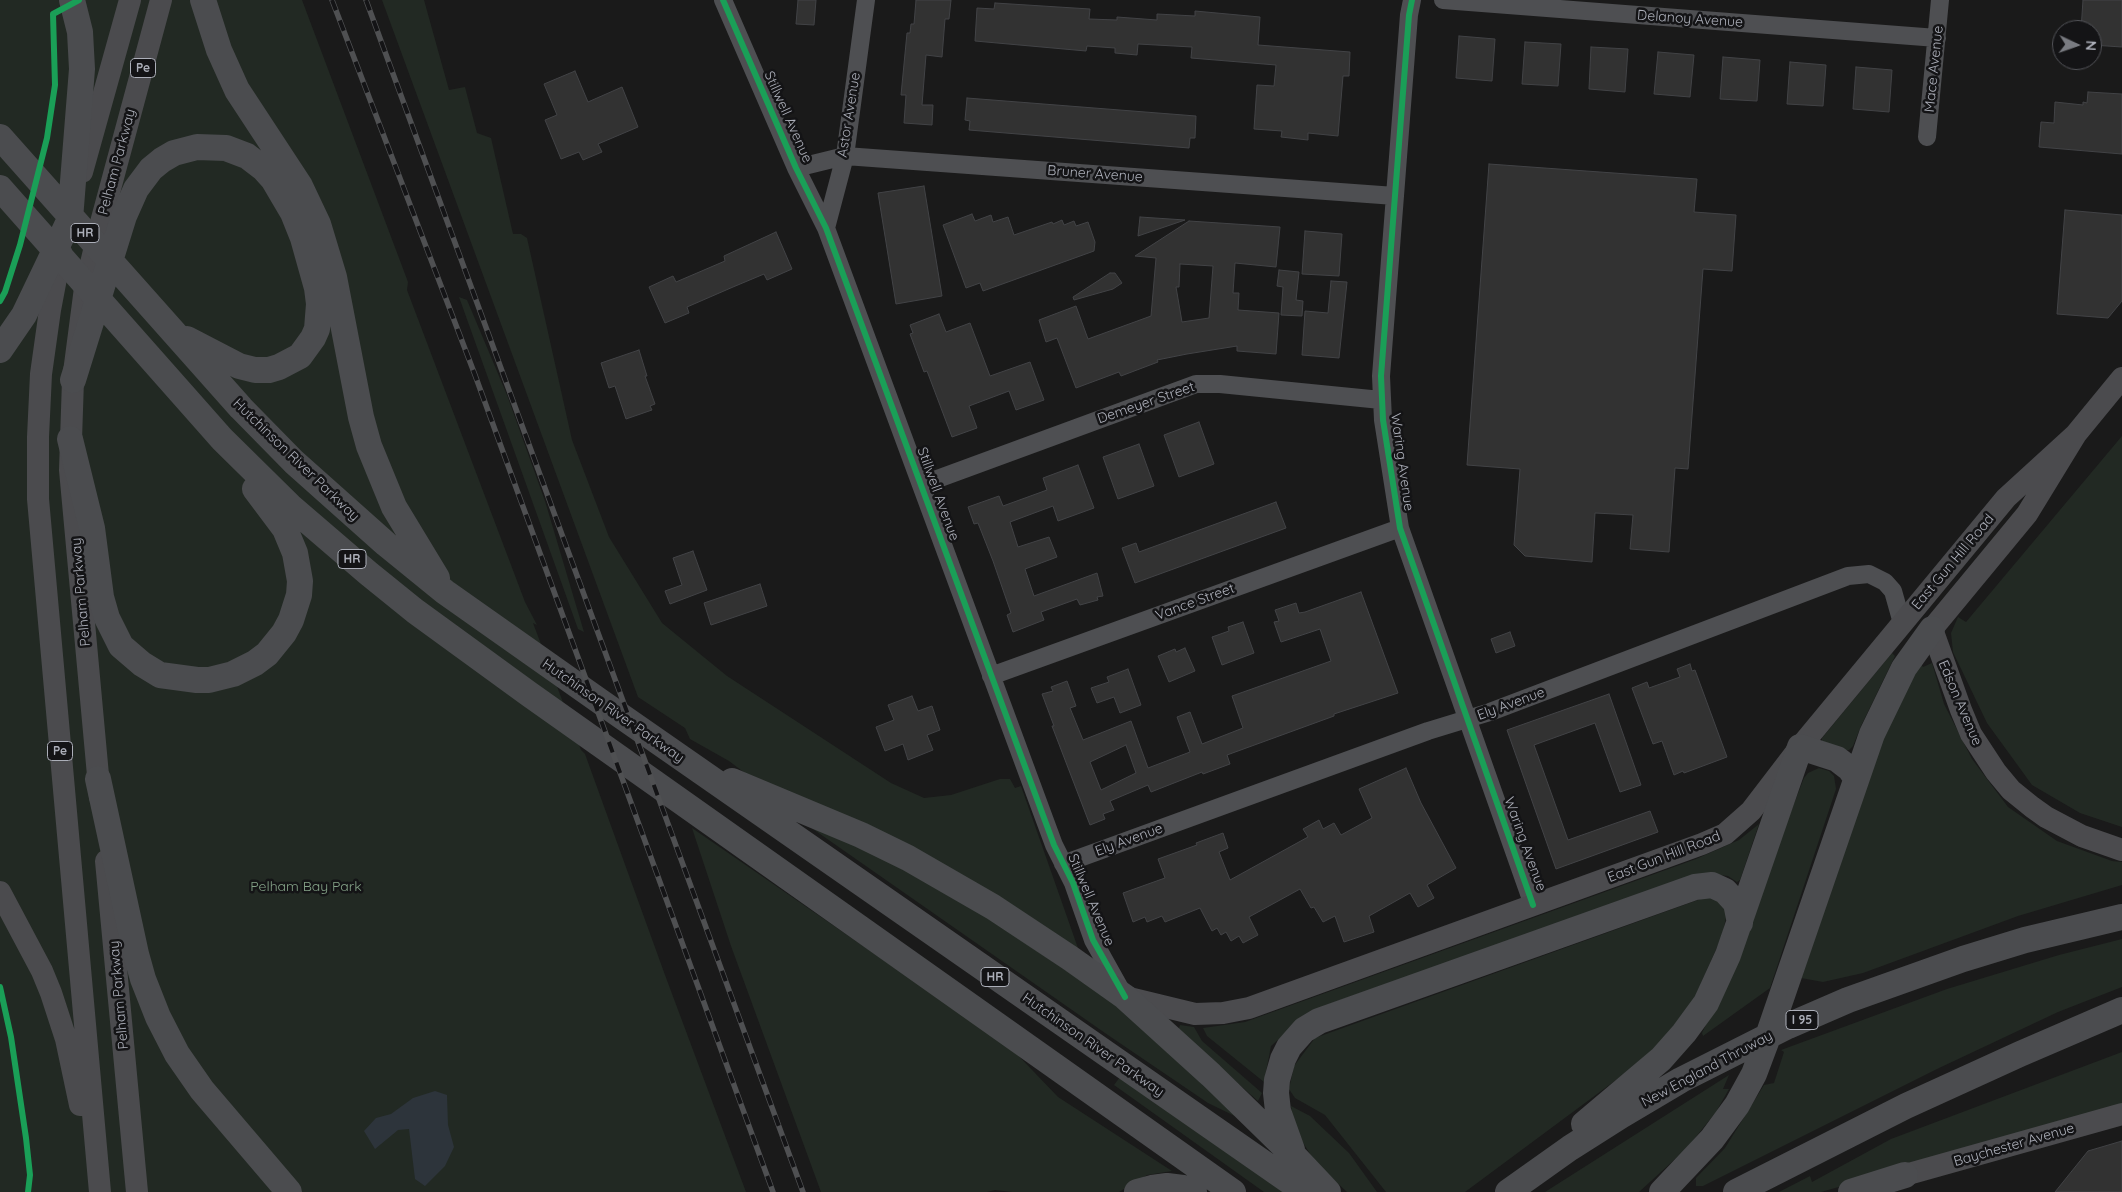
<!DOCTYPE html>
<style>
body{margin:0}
#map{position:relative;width:2122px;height:1192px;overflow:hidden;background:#1a1a1a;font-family:Quicksand,sans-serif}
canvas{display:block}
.north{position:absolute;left:2052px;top:20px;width:50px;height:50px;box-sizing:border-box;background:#141416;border:1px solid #515257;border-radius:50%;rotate:93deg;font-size:14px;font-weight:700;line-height:20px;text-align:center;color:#acafb9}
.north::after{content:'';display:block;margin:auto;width:18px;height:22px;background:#797b81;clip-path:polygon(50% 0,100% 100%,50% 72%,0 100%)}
</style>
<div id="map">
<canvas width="2122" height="1192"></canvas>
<div class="north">N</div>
</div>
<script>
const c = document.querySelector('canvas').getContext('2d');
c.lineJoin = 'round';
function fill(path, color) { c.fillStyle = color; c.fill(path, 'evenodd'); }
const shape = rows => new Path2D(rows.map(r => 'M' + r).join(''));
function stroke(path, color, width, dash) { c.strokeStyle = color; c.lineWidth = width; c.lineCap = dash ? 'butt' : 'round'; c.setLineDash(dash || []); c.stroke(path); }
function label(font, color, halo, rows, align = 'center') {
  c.font = font + ' Quicksand,sans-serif'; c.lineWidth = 5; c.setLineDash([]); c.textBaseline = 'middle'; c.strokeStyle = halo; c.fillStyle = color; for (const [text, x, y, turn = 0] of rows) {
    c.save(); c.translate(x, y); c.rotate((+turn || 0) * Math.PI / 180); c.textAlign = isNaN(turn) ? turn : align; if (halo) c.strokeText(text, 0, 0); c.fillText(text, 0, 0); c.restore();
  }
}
const green = shape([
 [0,0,302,0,408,282,407,290,525,602,537,625,533,623,581,750,585,754,665,975,746,1192,0,1192],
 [382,0,424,0,449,90,465,87,477,133,491,138,513,234,521,234,527,238,572,440,609,537,662,623,727,676,891,783,924,798,951,795,1000,779,1010,779,1015,788,1021,786,1079,951,762,786,729,761,690,739,685,728,638,697],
 [459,297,467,300,507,395,545,501,584,632,578,629],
 [2122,436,2122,827,2080,813,2032,785,1987,723,1953,652,1951,633,1958,617,1966,622],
 [1892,653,1895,656,1861,726,1853,746,1849,750,1844,750,1822,741,1822,738],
 [1920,663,1923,667,1932,663,1944,704,1972,759,2008,807,2057,841,2112,861,2122,862,2122,885,2018,916,1863,973,1823,982,1801,978,1872,765,1902,694],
 [1819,768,1829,771,1834,776,1836,789,1770,988,1703,1036,1702,1033,1724,988,1755,903,1804,778,1808,773],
 [790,813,900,859,1134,1016,1243,1120,1208,1103,1105,1033],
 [1759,824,1740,880,1737,882,1728,876,1702,873,1324,1006,1295,1025,1271,1046,1264,1082,1207,1036,1203,1028,1245,1022,1696,859,1739,840],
 [692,828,1011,1048,1058,1097,1172,1171,1147,1175,1119,1192,1012,1192,995,1190,987,1192,821,1192,731,946],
 [1709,896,1722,900,1727,913,1722,936,1689,1010,1651,1054,1465,1192,1386,1192,1325,1115,1295,1098,1289,1089,1294,1066,1315,1038],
 [2122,939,2122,987,2058,1012,1937,1069,1703,1186,1696,1186,1696,1178,1725,1148,1764,1085,1774,1083,1784,1052,1781,1050,1947,989,2059,955],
 [1180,1025,1194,1027,1202,1041,1262,1093,1258,1101,1178,1031],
 [2122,1052,2122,1107,1821,1192,1779,1192,1810,1176,1812,1182,1891,1139],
 [1729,1075,1723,1089,1729,1089,1716,1112,1686,1149,1639,1192,1545,1192],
 [1120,1077,1287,1192,1264,1192,1114,1085],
 [1291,1106,1310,1116,1349,1153,1377,1192,1347,1192,1315,1162,1294,1128]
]);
const water = shape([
 [435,1091,447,1095,448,1125,454,1147,445,1166,425,1186,415,1179,409,1129,398,1130,375,1149,364,1131,376,1118,391,1114,413,1098]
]);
const building = shape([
 [798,0,816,0,814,25,796,24,798,0],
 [916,0,951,0,949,19,945,19,942,57,926,55,922,105,933,105,932,125,904,123,906,95,901,95,907,33,910,33,911,24,914,24,916,0],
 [2083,0,2122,0,2122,47,2092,45,2092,30,2081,30,2083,0],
 [995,3,1090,9,1089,19,1117,20,1117,17,1157,20,1157,14,1195,16,1195,11,1260,17,1258,45,1350,52,1349,76,1343,76,1338,136,1308,133,1308,140,1281,137,1282,131,1254,129,1257,85,1274,86,1276,65,1191,58,1192,47,1138,44,1137,55,1115,53,1115,48,1087,46,1086,51,975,41,977,8,994,9,995,3],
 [1459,36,1495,39,1492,81,1456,78,1459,36],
 [1525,42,1561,44,1558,86,1522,84,1525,42],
 [1591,47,1628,49,1625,92,1589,89,1591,47],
 [1658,52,1694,55,1690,97,1654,94,1658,52],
 [1723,57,1760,60,1757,101,1720,99,1723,57],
 [1790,62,1826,65,1823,106,1787,104,1790,62],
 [1856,67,1892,70,1889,112,1853,109,1856,67],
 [575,71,588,102,622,87,638,127,598,144,602,152,583,160,579,152,561,159,545,120,557,115,544,84,575,71],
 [2088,92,2122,94,2122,154,2039,147,2041,122,2054,123,2055,102,2083,105,2083,102,2087,103,2088,92],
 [967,98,1196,116,1195,138,1190,138,1189,148,969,130,970,121,965,120,967,98],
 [1489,164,1697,179,1694,212,1736,215,1732,271,1703,269,1688,469,1675,468,1669,552,1630,549,1633,515,1595,513,1592,562,1525,556,1514,545,1520,469,1467,465,1489,164],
 [924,186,942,296,896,304,878,193,924,186],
 [2065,210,2122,215,2122,301,2108,318,2057,314,2065,210],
 [972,214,975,221,991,215,993,222,1008,217,1014,235,1052,222,1053,224,1062,220,1064,225,1074,221,1076,226,1088,222,1095,242,1094,251,983,291,980,283,966,288,943,225,972,214],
 [1140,217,1185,220,1138,236,1140,217],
 [1189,221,1280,227,1276,267,1235,263,1233,293,1239,293,1238,310,1279,313,1276,354,1237,351,1237,346,1187,354,1157,360,1158,362,1121,376,1119,372,1076,388,1057,338,1046,342,1039,320,1076,306,1088,339,1151,316,1156,258,1135,256,1189,221],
 [1180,264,1213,266,1209,318,1182,322,1176,287,1179,287,1180,264],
 [1305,231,1342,234,1339,276,1302,274,1305,231],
 [776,232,792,269,767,280,764,274,733,287,687,307,689,313,665,323,649,287,673,276,676,282,725,261,724,256,776,232],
 [1279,270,1299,272,1296,300,1303,301,1302,316,1281,315,1283,287,1277,286,1279,270],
 [1110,273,1115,273,1122,283,1113,289,1074,300,1073,297,1110,273],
 [1331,281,1347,282,1339,358,1302,355,1305,311,1328,313,1331,281],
 [939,314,946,332,970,323,990,376,1030,362,1044,400,1016,410,1009,391,969,406,977,428,952,437,927,371,924,372,910,334,913,333,910,325,939,314],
 [639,350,647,376,645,376,655,404,650,406,652,410,626,419,615,386,609,388,601,363,639,350],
 [1199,422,1214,464,1179,477,1164,435,1199,422],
 [1139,444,1154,486,1118,499,1103,457,1139,444],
 [1078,465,1094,508,1058,521,1053,506,1010,522,1018,547,1049,537,1057,557,1025,569,1034,596,1097,573,1103,596,1097,597,1098,600,1080,605,1077,599,1041,612,1044,620,1013,632,1007,615,1011,613,993,561,978,523,974,524,968,507,999,496,1003,506,1047,490,1043,478,1078,465],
 [1276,502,1286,528,1135,583,1122,548,1136,543,1139,552,1276,502],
 [693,551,707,590,670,604,665,591,682,585,673,558,693,551],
 [760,584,767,606,711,625,704,603,760,584],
 [1361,592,1398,693,1334,714,1334,716,1227,755,1230,764,1203,774,1202,772,1151,792,1148,785,1110,801,1114,810,1103,814,1105,819,1090,825,1052,726,1054,726,1042,694,1053,691,1051,687,1067,681,1076,706,1070,708,1083,740,1131,721,1148,768,1190,752,1177,717,1190,712,1202,744,1243,728,1232,696,1331,661,1320,629,1281,642,1274,622,1279,621,1275,610,1296,603,1299,613,1305,612,1361,592],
 [1126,745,1136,773,1101,790,1090,762,1126,745],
 [1243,622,1254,653,1222,665,1212,637,1229,631,1228,627,1243,622],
 [1510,632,1515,646,1496,653,1491,639,1510,632],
 [1185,648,1195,671,1169,682,1158,656,1175,649,1176,652,1185,648],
 [1690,664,1692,671,1695,670,1727,757,1684,773,1683,771,1674,775,1662,741,1653,744,1632,688,1647,682,1649,688,1680,677,1677,669,1690,664],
 [1128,669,1141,705,1120,713,1114,697,1097,703,1091,688,1109,682,1107,677,1128,669],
 [1609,694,1641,785,1620,792,1595,723,1534,745,1568,840,1650,811,1658,832,1556,869,1507,730,1609,694],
 [912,696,918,711,932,706,940,730,927,735,933,750,908,760,903,744,885,751,876,727,894,720,888,705,912,696],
 [1406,768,1421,803,1456,868,1427,885,1434,898,1418,907,1410,893,1369,916,1374,932,1344,942,1335,916,1323,922,1314,907,1311,908,1300,889,1249,917,1258,935,1243,943,1239,936,1231,941,1226,932,1221,935,1217,928,1212,931,1200,908,1165,922,1162,916,1147,922,1145,917,1133,922,1123,893,1165,878,1158,859,1197,845,1196,843,1223,833,1228,848,1219,852,1230,880,1308,837,1303,829,1319,820,1323,829,1334,823,1341,835,1372,818,1359,789,1406,768],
 [2122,1141,2122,1192,2055,1192,2088,1151,2122,1141]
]);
const minor = shape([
 [723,0,796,168,826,228,1054,845,1073,883,1093,940,1122,992],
 [1412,0,1409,15,1381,376,1383,420,1400,528,1533,905],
 [1443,0,1937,38],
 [1927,137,1940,0],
 [796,168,845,156,1395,196],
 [826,228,845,156,866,0],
 [921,485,1196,384,1220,384,1381,400],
 [991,676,1400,528],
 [1063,864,1428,731,1490,712,1848,576,1869,574,1885,582,1893,591,1902,623]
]);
const major = shape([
 [82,172,130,0],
 [61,252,50,310,41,374,38,437,38,499,100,1192],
 [2122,378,2076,434,2027,514,1932,629,1961,710,1971,734,1996,772,2011,790,2032,807,2046,817,2082,836,2122,850],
 [100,797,70,470,73,380,85,288,100,226,161,0],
 [106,861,137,1192],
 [0,892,42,971,51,993,66,1039,80,1105],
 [1125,997,1195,1014,1223,1013,1249,1008,1702,844,1725,834,1751,811,1800,747,2006,498,2076,434],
 [1905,1175,2122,1114]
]);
const highway = shape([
 [203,0,219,50,237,90,300,186,318,224,334,277,361,417,369,446,394,507,437,578],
 [0,137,241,408,294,462,386,544,445,592,601,702,1305,1192],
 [0,188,222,439,290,506,368,573,415,611,529,694,1233,1192],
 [0,350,24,315,70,219,82,69,80,32,72,0],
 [73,380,124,216,136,189,151,169,162,160,174,153,197,147,226,148,247,156,264,169,273,179,293,213,303,238,317,288,319,304,317,329,313,338,300,356,279,367,269,370,255,370,239,366,187,339],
 [70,439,92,528,101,597,107,618,121,646,142,664,160,675,197,680,209,680,233,674,255,663,267,654,284,633,291,620,299,595,300,581,295,553,285,529,255,489],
 [98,779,136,954,143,979,158,1017,177,1054,202,1090,289,1192],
 [732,781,861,835,908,858,993,907,1070,958,1125,997,1211,1075,1294,1156,1328,1192],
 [1584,1124,1661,1059,1684,1033,1706,1003,1728,955,1800,747,1837,759,1850,769,1856,778],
 [1292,1150,1278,1111,1276,1093,1277,1080,1283,1059,1289,1047,1304,1030,1319,1021,1695,887,1712,885,1725,891,1736,903,1740,923],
 [1137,1192,1152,1188,1167,1186,1183,1188,1194,1192],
 [1508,1192,1570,1148,1622,1115,1681,1080,1788,1026,1848,1000,1963,959,2025,940,2122,917],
 [1662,1192,1712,1139,1737,1105,1754,1074,1766,1042,1872,734,1904,668,1932,629],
 [1736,1192,1906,1106,2020,1054,2122,1010],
 [1851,1192,1905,1175]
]);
const rail = shape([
 [332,0,475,375,773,1192],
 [366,0,803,1192]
]);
const cycleway = shape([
 [723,0,796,168,826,228,1054,845,1073,883,1093,940,1125,997],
 [1412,0,1409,15,1381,376,1383,420,1400,528,1533,905],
 [0,301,5,292,20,245,47,138,55,85,53,14,79,0],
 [0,987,11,1037,26,1138,30,1175,28,1192]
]);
const shields = [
 [143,68,25],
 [85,233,28],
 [352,559,28],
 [60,751,25],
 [995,977,28],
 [1802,1020,32]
];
const shieldNames = [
 ["Pe",143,68],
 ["HR",85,233],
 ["HR",352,559],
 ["Pe",60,751],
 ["HR",995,977],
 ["I 95",1802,1020]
];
const streetNames = [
 ["Delanoy Avenue",1690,19,4],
 ["Mace Avenue",1934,69,-84],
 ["Astor Avenue",849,115,-81],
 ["Stillwell Avenue",788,117,66],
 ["Pelham Parkway",117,162,-75],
 ["Bruner Avenue",1095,174,4],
 ["Demeyer Street",1146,403,-19],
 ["Hutchinson River Parkway",296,460,44],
 ["Waring Avenue",1402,462,82],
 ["Stillwell Avenue",938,494,70],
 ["East Gun Hill Road",1953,562,-50],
 ["Pelham Parkway",81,592,-95],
 ["Vance Street",1195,602,-20],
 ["Edson Avenue",1960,703,67],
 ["Ely Avenue",1511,704,-20],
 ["Hutchinson River Parkway",613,711,35],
 ["Ely Avenue",1129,840,-20],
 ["Waring Avenue",1525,844,70],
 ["East Gun Hill Road",1664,857,-21],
 ["Stillwell Avenue",1091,900,67],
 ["Pelham Parkway",119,995,-95],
 ["Hutchinson River Parkway",1093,1045,35],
 ["New England Thruway",1707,1069,-28],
 ["Baychester Avenue",2014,1145,-16]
];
const parkNames = [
 ["Pelham Bay Park",306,887]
];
fill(green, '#222923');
fill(water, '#2d343b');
fill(building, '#323232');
stroke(building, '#424346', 1);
stroke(minor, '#4e4f52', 18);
stroke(major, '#4b4b4e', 22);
stroke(highway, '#4b4c4f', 26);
stroke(rail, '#4f5052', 5.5);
stroke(rail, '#141416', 4, [11]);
stroke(cycleway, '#1a9f57', 6);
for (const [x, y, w] of shields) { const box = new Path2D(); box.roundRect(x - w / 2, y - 9.5, w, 19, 4); c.fillStyle = '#141416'; c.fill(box); stroke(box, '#acafb9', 1); }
label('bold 12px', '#acafb9', null, shieldNames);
label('14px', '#acafb9', '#141416', streetNames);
label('14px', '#85a388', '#141416', parkNames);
</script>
